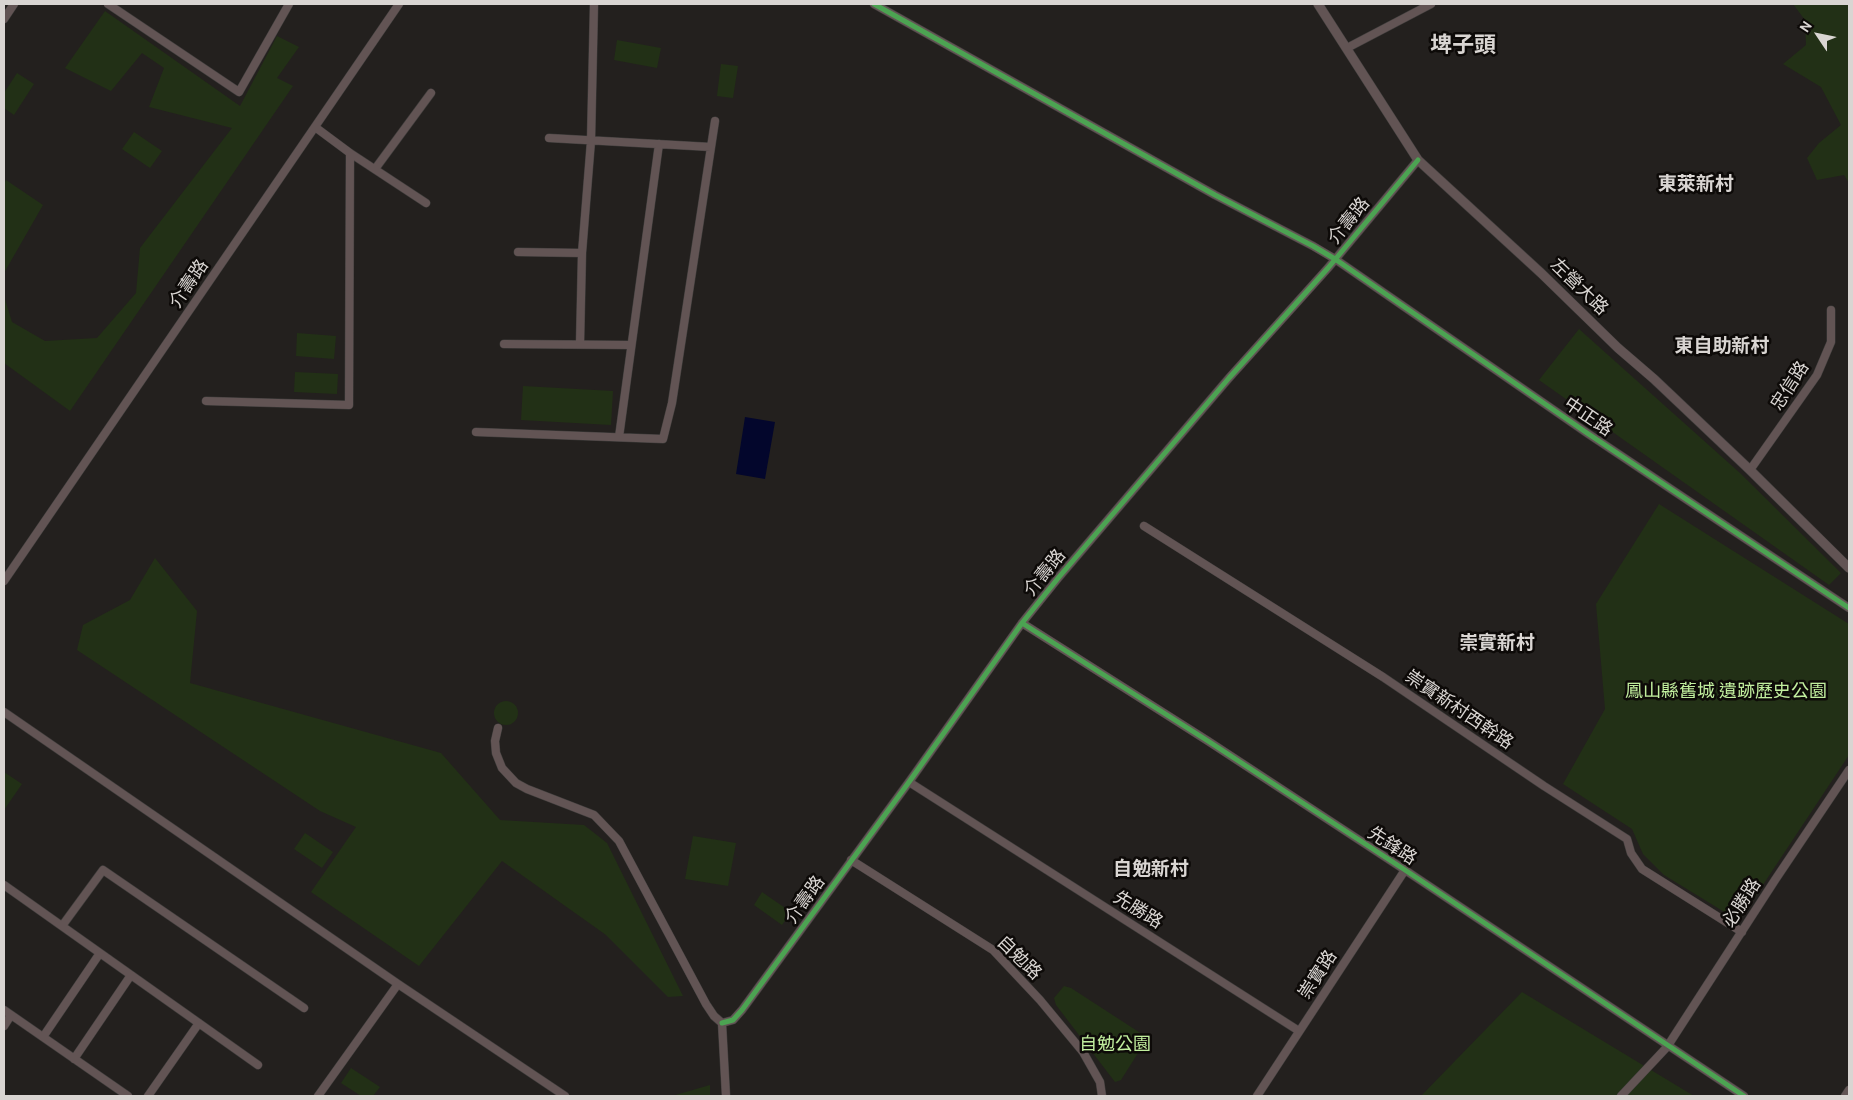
<!DOCTYPE html>
<meta charset="utf-8">
<style>
body{margin:0}
#map{position:relative;width:1853px;height:1100px;overflow:hidden;background:#23201e;font-family:Cabin,sans-serif}
canvas{display:block}
.frame{position:absolute;inset:0;border:5px solid #d9d5d2;pointer-events:none}
.north{position:absolute;left:1793px;top:10px;width:50px;height:50px;-webkit-text-stroke:4px #0d0a08;paint-order:stroke;rotate:304deg;font-size:14px;font-weight:700;line-height:20px;text-align:center;color:#d9d5d2}
.north::after{content:'';display:block;margin:auto;width:18px;height:22px;background:#d9d5d2;clip-path:polygon(50% 0,100% 100%,50% 72%,0 100%)}
</style>
<div id="map">
<canvas width="1853" height="1100"></canvas>
<div class="frame"></div>
<div class="north">N</div>
</div>
<script>
const c = document.querySelector('canvas').getContext('2d');
c.lineJoin = 'round';
function fill(path, color) { c.fillStyle = color; c.fill(path, 'evenodd'); }
const shape = rows => new Path2D(rows.map(r => 'M' + r).join(''));
function stroke(path, color, width, dash) { c.strokeStyle = color; c.lineWidth = width; c.lineCap = dash ? 'butt' : 'round'; c.setLineDash(dash || []); c.stroke(path); }
function label(font, color, halo, rows, align = 'center') {
  c.font = font + ' Cabin,"Noto Sans TC",sans-serif'; c.lineWidth = 5; c.setLineDash([]); c.textBaseline = 'middle'; c.strokeStyle = halo; c.fillStyle = color; for (const [text, x, y, turn = 0] of rows) {
    c.save(); c.translate(x, y); c.rotate((+turn || 0) * Math.PI / 180); c.textAlign = isNaN(turn) ? turn : align; if (halo) c.strokeText(text, 0, 0); c.fillText(text, 0, 0); c.restore();
  }
}
const green = shape([
 [1793,4,1849,4,1849,183,1844,175,1817,180,1807,158,1819,143,1841,125,1821,87,1783,64,1806,45,1805,20],
 [105,11,240,106,277,36,299,47,277,78,293,86,70,411,4,363,4,296,12,322,45,341,97,338,136,293,140,248,232,128,149,107,164,68,142,53,111,91,65,68],
 [617,40,661,48,657,68,614,60],
 [721,64,738,66,733,98,717,96],
 [17,73,34,84,14,115,4,108,4,93],
 [134,132,162,151,150,168,122,149],
 [6,180,43,205,4,273,4,184],
 [1579,329,1740,473,1841,573,1829,585,1539,380],
 [297,333,336,336,334,359,296,356],
 [295,372,338,374,337,394,294,392],
 [523,386,613,391,611,425,521,420],
 [1659,504,1849,624,1849,755,1739,921,1664,875,1643,854,1632,829,1563,784,1605,709,1596,604],
 [155,558,197,611,190,683,441,753,500,820,584,825,607,843,683,996,668,997,606,935,502,861,419,966,311,892,356,827,320,811,77,650,83,625,130,600],
 '494 713a12 12 0 1 1 24 0a12 12 0 1 1-24 0Z',
 [4,772,22,784,4,810],
 [305,833,333,852,322,868,294,849],
 [693,836,736,843,728,886,685,879],
 [762,892,791,912,782,925,754,905],
 [1064,986,1071,988,1145,1036,1145,1042,1121,1080,1115,1082,1056,1005,1054,998],
 [1522,992,1694,1096,1421,1096],
 [351,1068,380,1087,373,1096,361,1096,341,1083],
 [710,1085,710,1096,672,1096]
]);
const water = shape([
 [745,417,775,422,765,479,736,474]
]);
const minor = shape([
 [108,4,239,92,289,4],
 [874,4,1215,195,1313,246,1335,259,1587,433,1849,608],
 [4,19,14,4],
 [1347,48,1431,4],
 [549,138,711,147],
 [350,153,426,203],
 [375,169,431,93],
 [518,252,582,253],
 [504,344,631,345],
 [580,344,582,253,591,141,594,4],
 [206,401,349,405,350,153,315,127],
 [476,432,663,439,672,403,715,121],
 [619,437,659,144],
 [1750,470,1817,375,1831,342,1831,310],
 [1144,526,1383,677,1544,786,1627,839,1631,853,1642,869,1742,932],
 [4,581,399,4],
 [1022,623,1208,741,1405,870,1744,1096],
 [4,712,398,984,565,1096],
 [498,728,495,741,496,753,502,768,516,783,527,789,594,815,619,841,706,1004,714,1016,722,1023],
 [909,782,1299,1031],
 [851,860,993,950,1040,1000,1083,1052,1100,1082,1102,1096],
 [4,885,258,1065],
 [62,926,103,870,304,1008],
 [4,1010,128,1096],
 [722,1023,733,1020,742,1010,909,782,1022,623,1059,577,1229,378,1328,268,1418,160],
 [722,1023,726,1096],
 [4,1026,11,1015],
 [43,1037,100,953],
 [74,1059,131,975],
 [148,1096,199,1023],
 [318,1096,398,984],
 [1257,1096,1405,870],
 [1621,1096,1667,1047,1775,880,1849,770],
 [1845,1096,1849,1090]
]);
const tertiary = shape([
 [1318,4,1418,160,1541,273,1618,348,1654,379,1750,470,1849,568]
]);
const cycleway = shape([
 [874,4,1215,195,1313,246,1335,259,1587,433,1849,608],
 [1022,623,1208,741,1405,870,1744,1096],
 [722,1023,733,1020,742,1010,909,782,1022,623,1059,577,1229,378,1328,268,1418,160]
]);
const streetNames = [
 ["介壽路",1349,221,-51],
 ["介壽路",189,284,-56],
 ["左營大路",1579,287,44],
 ["忠信路",1790,386,-57],
 ["中正路",1588,417,34],
 ["介壽路",1045,573,-51],
 ["崇實新村西幹路",1459,710,34],
 ["先鋒路",1392,846,33],
 ["介壽路",805,900,-54],
 ["必勝路",1742,903,-57],
 ["先勝路",1138,910,32],
 ["自勉路",1019,958,44],
 ["崇實路",1318,975,-57]
];
const parkNames = [
 ["鳳山縣舊城 遺跡歷史公園",1726,692],
 ["自勉公園",1115,1045]
];
const neighbourhoodNames = [
 ["東萊新村",1696,184],
 ["東自助新村",1722,346],
 ["崇實新村",1497,643],
 ["自勉新村",1151,869]
];
const districtNames = [
 ["埤子頭",1463,46]
];
fill(green, '#223016');
fill(water, '#03062c');
stroke(minor, '#3f3d3c', 9);
stroke(tertiary, '#3f3d3c', 10);
stroke(minor, '#625454', 8);
stroke(tertiary, '#625454', 9);
stroke(cycleway, '#4ca352', 5);
label('18px', '#d9d5d2', '#0d0a08', streetNames);
label('18px', '#c1ee9e', '#0d0a08', parkNames);
label('bold 19px', '#d9d5d2', '#0d0a08', neighbourhoodNames);
label('bold 22px', '#d9d5d2', '#0d0a08', districtNames);
</script>
